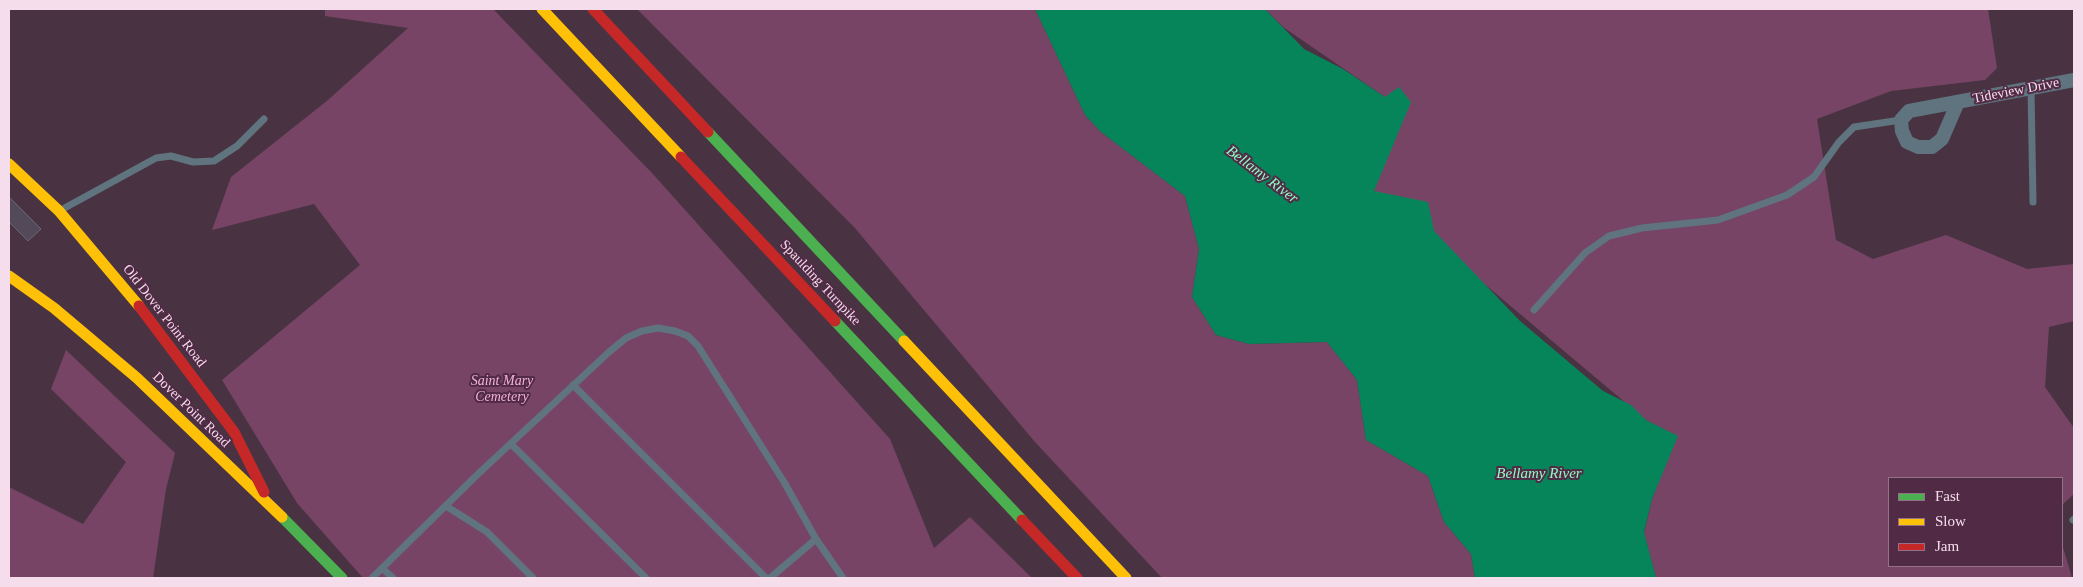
<!DOCTYPE html>
<style>
body{margin:0}
#map{position:relative;width:2083px;height:587px;overflow:hidden;background:#493342;font-family:"Times New Roman",serif}
canvas{display:block}
.frame{position:absolute;inset:0;border:10px solid #f5ddec;pointer-events:none}
.legend{position:absolute;left:1888px;top:477px;width:175px;height:90px;box-sizing:border-box;background:#512b45;border:1px solid #937288;margin:0;padding:6px 9px;list-style:none;font-size:15px;color:#f5ddec}
.legend li{display:flex;align-items:center;gap:10px;height:25px}
.legend b{width:25px;border:1px solid #937288}
</style>
<div id="map">
<canvas width="2083" height="587"></canvas>
<div class="frame"></div>
<ul class="legend">
<li><b style="height:6px;background:#4caf50"></b>Fast</li>
<li><b style="height:6px;background:#ffc107"></b>Slow</li>
<li><b style="height:6px;background:#c62828"></b>Jam</li>
</ul>
</div>
<script>
const c = document.querySelector('canvas').getContext('2d');
c.lineJoin = 'round';
function fill(path, color) { c.fillStyle = color; c.fill(path, 'evenodd'); }
const shape = rows => new Path2D(rows.map(r => 'M' + r).join(''));
function stroke(path, color, width, dash) { c.strokeStyle = color; c.lineWidth = width; c.lineCap = dash ? 'butt' : 'round'; c.setLineDash(dash || []); c.stroke(path); }
function label(font, color, halo, rows, align = 'center') {
  c.font = font + ' "Times New Roman",serif'; c.lineWidth = 4; c.setLineDash([]); c.textBaseline = 'middle'; c.strokeStyle = halo; c.fillStyle = color; for (const [text, x, y, turn = 0] of rows) {
    c.save(); c.translate(x, y); c.rotate((+turn || 0) * Math.PI / 180); c.textAlign = isNaN(turn) ? turn : align; if (halo) c.strokeText(text, 0, 0); c.fillText(text, 0, 0); c.restore();
  }
}
const green = shape([
 [325,9,493,9,652,173,890,439,934,548,970,517,1032,578,363,578,297,503,222,380,360,265,314,204,212,230,231,177,328,100,408,28,325,16],
 [637,9,1035,9,1085,115,1101,132,1185,196,1199,249,1192,297,1216,335,1249,344,1327,342,1357,380,1366,440,1428,476,1444,522,1471,554,1475,578,1162,578,1035,442,854,227],
 [1265,9,1988,9,1997,68,1985,80,1891,91,1817,119,1836,240,1873,259,1946,235,2027,269,2074,264,2074,321,2049,327,2045,387,2074,428,2074,494,2062,505,2062,478,1889,478,1889,566,2062,566,2062,544,2072,578,1656,578,1644,533,1652,499,1677,436,1646,420,1374,191,1385,97,1283,27],
 [66,350,175,453,166,489,153,578,9,578,9,487,83,524,126,462,51,389]
]);
const water = shape([
 [1035,9,1265,9,1304,49,1343,69,1385,97,1399,87,1411,102,1374,191,1428,202,1434,231,1520,321,1603,391,1631,405,1646,420,1678,436,1652,499,1644,532,1656,578,1475,578,1471,554,1444,522,1428,476,1366,440,1357,380,1327,342,1249,344,1216,335,1192,297,1199,249,1185,196,1101,132,1085,115]
]);
const building = shape([
 [9,197,41,229,28,241,9,222,9,197]
]);
const lane = shape([
 [2031,88,2033,202],
 [61,210,156,158,171,156,193,162,214,161,237,146,264,119],
 [1534,310,1585,253,1609,236,1642,228,1718,220,1787,195,1814,177,1839,142,1854,127,1901,120],
 [573,385,766,578],
 [511,444,646,578],
 [446,506,487,532,533,578],
 [2073,520,2074,519],
 [816,539,843,578],
 [382,568,393,578],
 [372,578,478,474,609,352,626,338,642,331,658,328,675,331,688,336,698,346,784,482,816,539,770,578]
]);
const street = shape([
 [1958,102,1942,139,1932,147,1918,147,1907,142,1902,131,1901,120,1909,111,2074,80]
]);
const fast = shape([
 [708,132,904,341],
 [835,321,1022,520],
 [282,517,342,578]
]);
const slow = shape([
 [542,9,681,157],
 [9,164,59,211,139,306],
 [9,276,54,308,137,378,282,517],
 [904,341,1126,578]
]);
const jam = shape([
 [593,9,708,132],
 [681,157,835,321],
 [139,306,234,432,264,492],
 [1022,520,1077,578]
]);
const streetNames = [
 ["Tideview Drive",2016,91,-11],
 ["Spaulding Turnpike",820,283,47],
 ["Old Dover Point Road",164,316,52],
 ["Dover Point Road",191,410,44]
];
const parkNames = [
 ["Saint Mary",502,381],
 ["Cemetery",502,397]
];
const waterNames = [
 ["Bellamy River",1262,175,37],
 ["Bellamy River",1539,474]
];
fill(green, '#746');
fill(water, '#07855a');
fill(building, '#534a59');
stroke(building, '#6d6372', 1);
stroke(lane, '#5f747e', 7);
stroke(street, '#5f747e', 14);
stroke(fast, '#4caf50', 11);
stroke(slow, '#ffc107', 11);
stroke(jam, '#c62828', 11);
label('14px', '#f5ddec', '#512b45', streetNames);
label('italic 14px', '#f4b2dd', '#512b45', parkNames);
label('italic 15px', '#90fbc4', '#512b45', waterNames);
</script>
